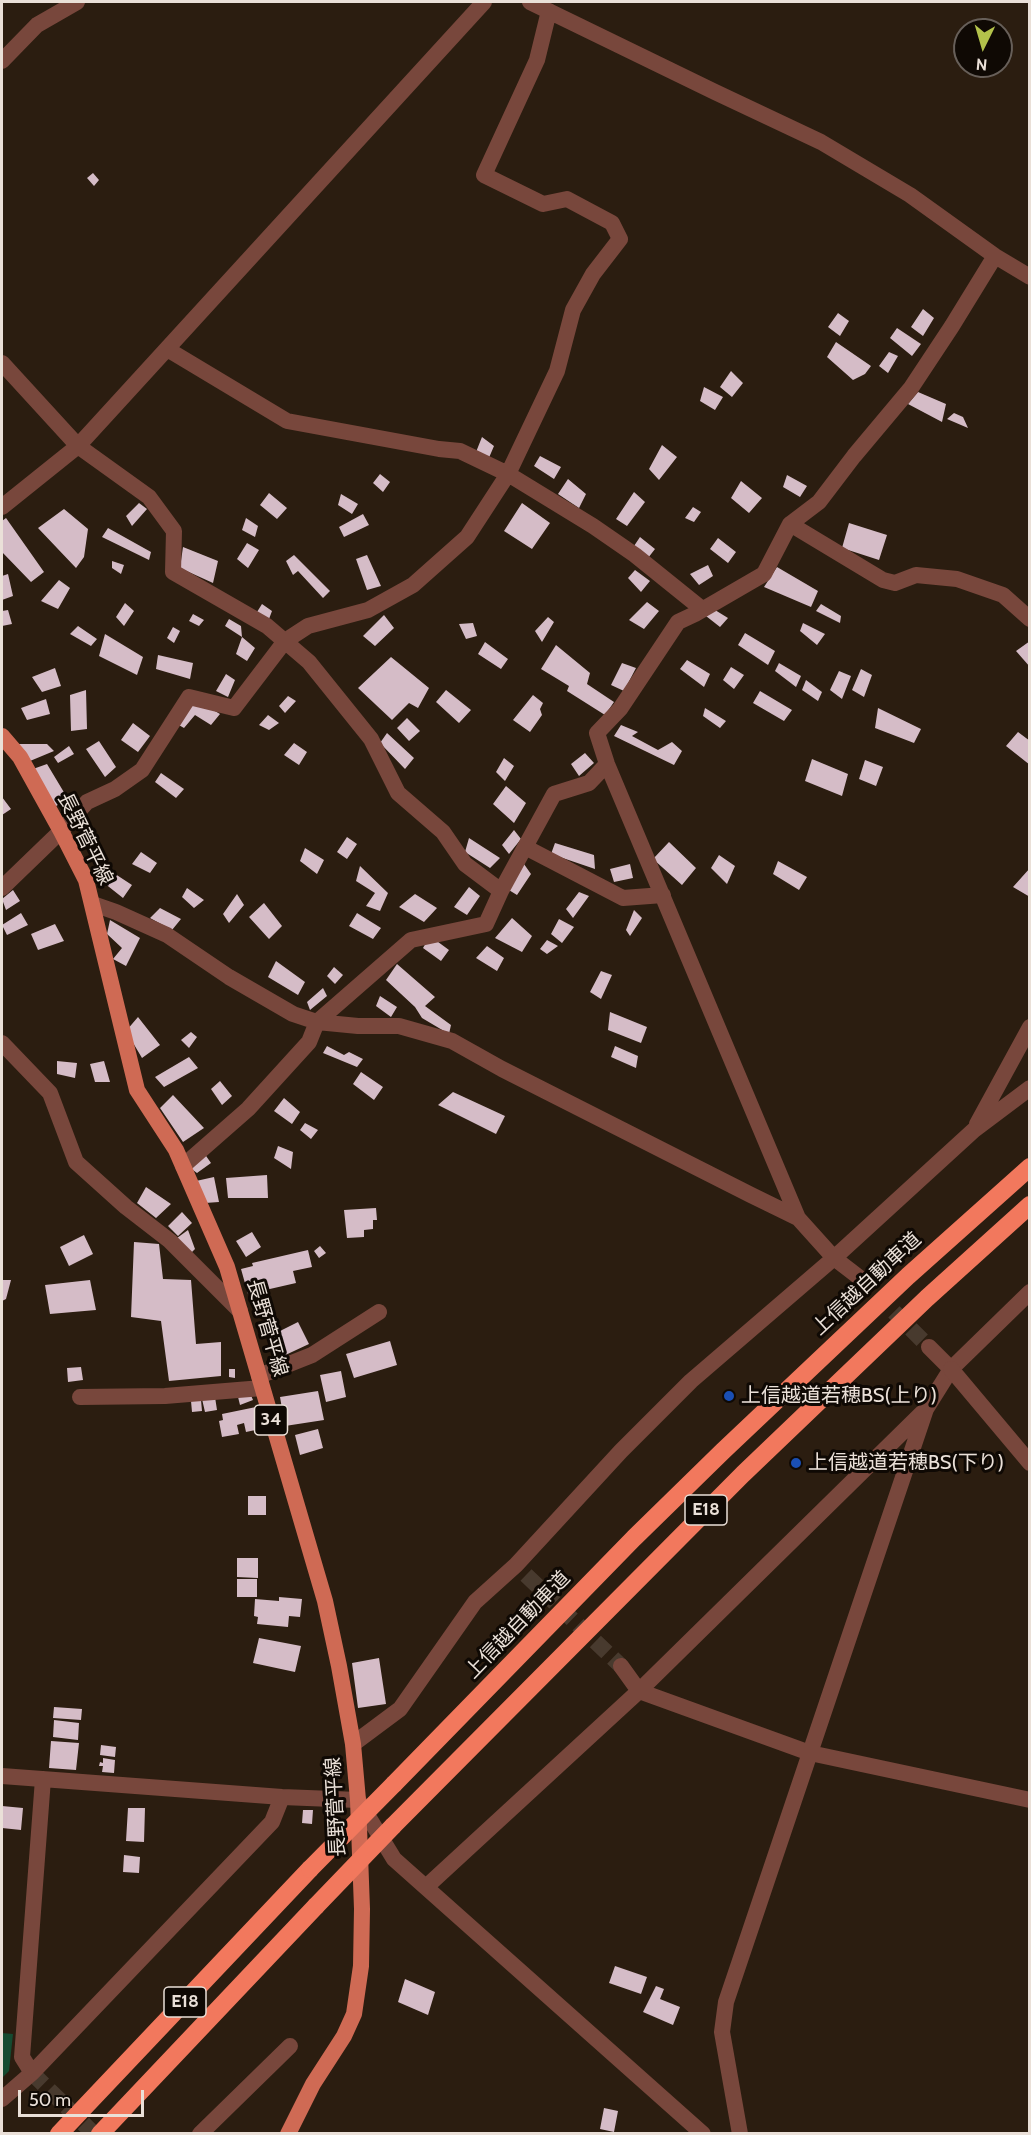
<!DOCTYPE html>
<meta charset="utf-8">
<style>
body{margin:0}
#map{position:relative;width:1031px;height:2135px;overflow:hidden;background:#2b1d10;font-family:Cabin,sans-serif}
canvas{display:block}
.frame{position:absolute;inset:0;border:3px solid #eae0d8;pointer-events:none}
.north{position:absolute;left:953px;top:18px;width:60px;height:60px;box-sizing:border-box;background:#0f0904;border:2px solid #675f59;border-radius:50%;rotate:185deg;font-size:16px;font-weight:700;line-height:24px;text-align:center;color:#eae0d8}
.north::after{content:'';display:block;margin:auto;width:21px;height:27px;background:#b3c24b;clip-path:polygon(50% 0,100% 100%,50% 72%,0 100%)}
.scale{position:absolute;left:18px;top:2090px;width:126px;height:27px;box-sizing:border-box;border:3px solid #eae0d8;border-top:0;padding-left:8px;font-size:18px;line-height:21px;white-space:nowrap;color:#eae0d8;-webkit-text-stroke:4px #0f0904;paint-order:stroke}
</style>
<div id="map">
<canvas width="1031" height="2135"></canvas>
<div class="frame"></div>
<div class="north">N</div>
<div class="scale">50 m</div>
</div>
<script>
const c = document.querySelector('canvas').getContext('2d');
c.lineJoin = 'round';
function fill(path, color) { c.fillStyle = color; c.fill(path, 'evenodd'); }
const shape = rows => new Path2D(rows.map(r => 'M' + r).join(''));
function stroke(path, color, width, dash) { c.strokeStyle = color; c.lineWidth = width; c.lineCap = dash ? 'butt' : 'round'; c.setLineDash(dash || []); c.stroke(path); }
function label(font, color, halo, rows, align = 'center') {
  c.font = font + ' Cabin,"Noto Sans JP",sans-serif'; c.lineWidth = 6; c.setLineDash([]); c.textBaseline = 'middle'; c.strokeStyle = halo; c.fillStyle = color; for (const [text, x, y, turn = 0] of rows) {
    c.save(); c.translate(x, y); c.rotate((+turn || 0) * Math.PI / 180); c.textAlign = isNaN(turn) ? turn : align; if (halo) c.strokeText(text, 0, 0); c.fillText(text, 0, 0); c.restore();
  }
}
const green = shape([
 [2,2033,13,2034,9,2071,2,2078]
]);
const building = shape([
 [93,173,99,180,94,186,87,178],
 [923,309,934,318,923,336,911,327],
 [838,313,849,321,840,336,828,327],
 [897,328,921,344,912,356,890,338],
 [836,342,871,366,865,374,853,380,827,357],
 [889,352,898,356,888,373,879,366],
 [731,371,743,383,732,397,720,387],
 [704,387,723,397,715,410,700,401],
 [918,392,946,404,942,422,908,404],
 [954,413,963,417,968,428,947,419],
 [482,437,494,446,488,460,476,452],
 [662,445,677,457,659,480,649,469],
 [540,456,561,467,554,479,534,466],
 [380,474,390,482,383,492,373,483],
 [787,475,807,486,800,497,783,487],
 [568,479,586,494,579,508,558,494],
 [741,481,762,498,749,513,731,498],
 [634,492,645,502,627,526,616,519],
 [269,493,287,508,277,519,260,505],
 [341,494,358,504,352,514,338,505],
 [139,503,147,509,132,526,126,516],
 [522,503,550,523,532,549,504,531],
 [693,507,701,512,694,522,685,518],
 [64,509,88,529,84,557,76,568,38,528],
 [363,514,369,525,344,537,339,527],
 [6,518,44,572,31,582,2,552,2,521],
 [246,518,258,526,255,537,242,530],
 [849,523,887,535,879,560,842,548],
 [108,528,151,552,149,560,102,537],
 [640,537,655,549,648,558,634,546],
 [718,538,736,552,728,563,710,549],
 [247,543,259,550,248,568,237,559],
 [183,547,218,561,213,583,180,568],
 [294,555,330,591,323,598,298,571,293,575,286,561],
 [367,555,381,586,367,590,356,559],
 [112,561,124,565,121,574,112,568],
 [708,565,713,576,699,585,690,574],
 [777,567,818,591,811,607,764,587],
 [635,570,650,581,641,592,628,578],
 [8,574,13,596,2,600,2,576],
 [59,580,70,588,58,609,41,601],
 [647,602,659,611,644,629,629,620],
 [125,603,134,611,124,626,116,617],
 [262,604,272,611,269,619,257,612],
 [821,604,841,616,840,623,816,611],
 [8,610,12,624,2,626,2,611],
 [715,610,728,618,720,627,706,616],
 [193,614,204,620,199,626,189,621],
 [384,615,394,628,375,646,363,636],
 [548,617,554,622,542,642,535,631],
 [229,619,241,626,242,637,225,626],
 [473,623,477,636,466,639,459,624],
 [803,623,825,634,817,645,800,631],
 [78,626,97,639,91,646,70,634],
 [173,627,180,631,174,643,167,638],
 [745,633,775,651,768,665,738,645],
 [105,634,143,657,137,675,99,656],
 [242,637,255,648,247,661,236,654],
 [1030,641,1030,667,1016,651],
 [485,642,508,659,501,669,478,654],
 [556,645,590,673,587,684,614,702,605,715,567,691,569,686,541,669],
 [158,655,193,663,190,679,156,669],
 [391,657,429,688,418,708,409,703,392,720,358,688],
 [687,660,710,674,704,687,680,669],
 [622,663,636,668,624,691,611,685],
 [779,663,801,676,796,687,775,671],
 [731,667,744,675,734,689,723,680],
 [55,668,61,686,42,692,32,677],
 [861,669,872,675,864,697,852,690],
 [839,671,851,676,842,699,830,690],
 [226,674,235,680,228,697,216,691],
 [806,680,822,692,818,701,802,690],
 [86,690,87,729,71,731,70,695],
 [446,690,471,710,459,723,436,702],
 [760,691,792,710,784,721,753,703],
 [533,695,543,703,540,709,542,715,530,732,513,720],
 [288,696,296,701,285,713,279,706],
 [193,698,220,714,211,725,195,715,184,728,177,724],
 [46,699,50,714,27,720,21,708],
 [705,708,726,721,720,728,703,716],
 [878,708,921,729,914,743,875,728],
 [268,715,279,723,269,730,259,725],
 [407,718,420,731,409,741,397,728],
 [133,723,150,736,138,752,121,740],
 [621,725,638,732,632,736,658,750,672,742,682,751,674,765,614,736],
 [1018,732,1030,741,1030,765,1006,746],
 [387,733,414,758,405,769,380,743],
 [99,741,116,767,105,777,86,749],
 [294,743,307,752,299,765,284,755],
 [17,744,47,744,54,751,30,761],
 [69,746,74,754,58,763,54,757],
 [585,753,594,763,579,776,571,764],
 [504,758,514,766,505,781,496,772],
 [812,759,848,774,842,796,805,781],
 [865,760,883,767,876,786,859,779],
 [47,764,68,799,56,806,33,769],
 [161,773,184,789,176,798,155,782],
 [506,786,526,803,514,823,493,804],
 [2,797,11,809,2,815],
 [514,830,521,839,509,854,502,845],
 [347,837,357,844,347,859,337,852],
 [469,838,500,858,490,868,465,852],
 [669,842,696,868,682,885,653,859],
 [555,843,594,855,595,869,551,854],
 [305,848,324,860,317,874,300,861],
 [141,852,157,863,150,873,132,864],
 [719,855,735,866,727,884,711,868],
 [519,857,531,874,517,895,499,884],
 [778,861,807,877,799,890,773,874],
 [630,864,633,878,614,882,610,869],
 [360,866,388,893,380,911,366,906,375,893,356,881],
 [106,868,132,885,123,898,99,879],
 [1030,868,1030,897,1013,887],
 [469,887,480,896,467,915,454,907],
 [187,888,204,900,194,908,182,897],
 [13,890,20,901,6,910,2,899],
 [579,892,589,896,573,918,566,909],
 [237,894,244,905,229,923,223,914],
 [415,894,437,908,424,922,399,907],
 [264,903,282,926,269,939,249,917],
 [160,908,181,919,172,930,150,918],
 [634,910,642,918,630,936,626,930],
 [21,913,28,925,7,935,2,925],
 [357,913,381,928,373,939,349,926],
 [512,918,532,936,522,952,495,938],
 [559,919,574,927,562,943,551,934],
 [110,920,140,938,126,966,113,959,122,948,107,934],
 [55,924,64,941,38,950,31,934],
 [430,936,449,950,441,961,423,948],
 [547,940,558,946,547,954,540,949],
 [487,946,504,958,497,971,476,958],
 [276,961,305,982,298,995,268,977],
 [397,964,435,997,425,1006,451,1025,449,1034,422,1018,415,1007,386,980],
 [334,967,343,975,335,984,327,976],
 [601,971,612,975,601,999,590,992],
 [323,988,327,996,310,1010,307,1002],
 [380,996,397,1007,391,1017,376,1006],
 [610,1012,647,1027,641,1043,608,1030],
 [138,1017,160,1045,142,1058,126,1031],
 [191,1032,197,1037,189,1048,181,1040],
 [327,1046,344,1055,349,1052,363,1059,357,1067,323,1053],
 [615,1046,638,1056,636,1068,611,1057],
 [189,1057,198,1068,164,1087,155,1077],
 [57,1061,77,1063,75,1078,57,1074],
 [104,1061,110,1082,95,1082,90,1064],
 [361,1072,383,1087,374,1100,353,1084],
 [220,1081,232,1096,222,1105,211,1089],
 [453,1092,505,1116,496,1134,438,1105],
 [173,1095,204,1128,183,1142,160,1108],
 [284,1098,300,1112,292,1124,274,1111],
 [305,1123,318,1130,311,1139,300,1130],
 [278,1146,293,1152,291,1169,274,1158],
 [204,1153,211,1163,197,1173,190,1168],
 [267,1175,268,1198,228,1198,226,1178],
 [214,1177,219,1202,205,1203,196,1181],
 [146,1187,171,1204,156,1218,137,1203],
 [376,1208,377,1220,373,1220,373,1229,364,1230,364,1237,347,1238,344,1210],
 [182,1212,192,1223,178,1236,168,1226],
 [188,1230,195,1249,191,1253,177,1238],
 [252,1232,261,1247,246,1257,236,1241],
 [84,1235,93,1254,69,1266,60,1247],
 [134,1242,159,1244,163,1279,191,1280,196,1344,221,1342,221,1376,169,1381,161,1321,131,1317],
 [320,1246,326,1253,319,1258,314,1251],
 [308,1250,312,1267,293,1271,296,1283,248,1294,241,1269,253,1266,252,1263],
 [2,1280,11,1280,6,1299,2,1301],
 [90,1280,96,1310,50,1314,45,1285],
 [262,1297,269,1311,257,1317,250,1302],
 [298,1322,309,1344,279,1358,268,1337],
 [390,1341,397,1365,354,1378,346,1354],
 [81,1367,83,1380,68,1382,67,1368],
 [229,1369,235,1369,235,1378,229,1377],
 [341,1371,346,1397,326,1402,320,1375],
 [318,1391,324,1420,285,1426,280,1397],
 [250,1393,253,1400,240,1405,238,1397],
 [215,1397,217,1410,205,1412,202,1399],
 [201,1400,202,1411,192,1412,191,1401],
 [256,1407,260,1429,246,1432,244,1423,237,1425,239,1434,222,1437,219,1421,223,1420,222,1414],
 [318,1429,323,1448,300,1455,295,1435],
 [248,1496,266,1496,266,1515,248,1515],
 [237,1558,258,1558,258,1578,237,1577],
 [237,1579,257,1579,257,1597,237,1597],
 [279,1597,302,1599,300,1617,289,1616,288,1627,257,1624,258,1617,254,1616,255,1599,279,1601],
 [259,1638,301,1646,295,1672,253,1663],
 [379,1658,386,1704,358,1708,352,1663],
 [54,1707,82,1709,81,1720,53,1718],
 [54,1720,79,1723,78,1740,53,1737],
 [51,1741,79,1743,76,1770,49,1768],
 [101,1745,116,1747,115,1757,100,1755],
 [103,1758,115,1760,114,1773,102,1772,103,1766,99,1766,100,1762,103,1763],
 [2,1806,23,1808,21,1830,2,1828],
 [128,1808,145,1808,144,1842,126,1841],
 [303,1810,313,1810,312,1824,302,1823],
 [124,1855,140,1857,139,1873,123,1872],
 [615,1966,647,1977,641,1994,609,1983],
 [405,1979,435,1992,428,2015,398,2002],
 [656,1986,664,1989,660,1999,680,2007,673,2025,643,2012],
 [604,2108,618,2111,614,2132,600,2129]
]);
const minorTunnel = shape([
 [860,1278,929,1347],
 [526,1575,621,1666],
 [32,2073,94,2134]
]);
const minor = shape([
 [530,2,715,92,821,142,910,195,995,256,1030,277],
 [2,61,37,25,77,2],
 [167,349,287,421,439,449,460,451,508,474,593,526,635,555,702,609],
 [2,363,78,446,149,497,174,531,173,572,267,626,309,662,371,739,398,793,443,832,465,864,501,891],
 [2,507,78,446,484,2],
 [790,524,883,580,895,583,916,575,957,579,1003,595,1030,619],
 [525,847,623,898,663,895],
 [2,888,61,831,87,802,115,789,142,770,189,697,234,708,285,641,308,626,368,610,413,585,467,537,508,474,557,371,573,310,593,274,620,239,612,223,567,199,543,204,484,175,537,60,549,11],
 [93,904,116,912,167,935,229,977,293,1014,317,1022,358,1026,399,1026,452,1041,502,1069,751,1195,798,1218],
 [2,1043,50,1093,76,1162,126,1207,170,1241,240,1311],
 [977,1124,1030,1027],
 [183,1166,248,1109,309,1042,317,1022,411,940,486,924,501,891,554,794,589,783,607,764],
 [860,1278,834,1258,798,1218,607,764,597,733,620,709,678,622,695,614,764,574,790,524,819,502,854,456,911,388,952,326,995,256],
 [929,1347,951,1369],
 [259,1376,312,1355,379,1312],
 [80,1397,165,1396,262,1388],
 [621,1666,639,1691,810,1753,1030,1800],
 [353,1744,400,1709,475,1602,516,1565,621,1451,691,1381,834,1258,974,1130,1030,1088],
 [2,1776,282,1797,358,1800,394,1859,703,2134],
 [426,1887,639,1691,922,1413],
 [32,2073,22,2057,43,1779],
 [2,2099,32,2073,272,1822,282,1797],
 [200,2134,290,2046],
 [740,2134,722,2032,726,2002,926,1409,951,1369,1030,1292]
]);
const tertiary = shape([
 [951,1369,1030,1463]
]);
const primary = shape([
 [2,736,20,757,61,831,86,880,137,1090,176,1150,227,1267,325,1601,339,1666,353,1744,358,1800,362,1909,361,1966,354,2014,344,2036,313,2084,288,2134]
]);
const motorway = shape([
 [394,1784,634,1538,723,1451,908,1276,1030,1167],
 [393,1826,743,1474,927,1298,1030,1205],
 [59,2134,310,1869],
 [100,2134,316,1906]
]);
const motorwayBridge = shape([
 [310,1869,394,1784],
 [316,1906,393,1826]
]);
const markers = [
 [729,1396,6,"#1a4fb4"],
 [796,1463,6,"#1a4fb4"]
];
const shields = [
 [271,1420,33],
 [706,1510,42],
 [185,2002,42]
];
const shieldNames = [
 ["34",271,1420],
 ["E18",706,1510],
 ["E18",185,2002]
];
const streetNames = [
 ["長野菅平線",85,839,64],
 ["上信越自動車道",867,1284,-43],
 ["長野菅平線",267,1328,74],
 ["上信越自動車道",518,1625,-46],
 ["長野菅平線",336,1807,-93]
];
const poiNames = [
 ["上信越道若穂BS(上り)",741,1396],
 ["上信越道若穂BS(下り)",808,1463]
];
fill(green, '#154b31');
fill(building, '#d5bcc7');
stroke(minorTunnel, '#483a2e', 16, [16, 8]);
stroke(minor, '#78473c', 16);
stroke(tertiary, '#78473c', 16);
stroke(primary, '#cf6a54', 16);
stroke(motorway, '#f2785d', 18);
stroke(motorwayBridge, '#f2785d', 18);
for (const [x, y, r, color] of markers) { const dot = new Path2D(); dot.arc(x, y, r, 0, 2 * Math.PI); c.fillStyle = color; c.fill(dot); stroke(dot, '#0f0904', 2); }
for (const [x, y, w] of shields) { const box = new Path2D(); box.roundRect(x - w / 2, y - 15, w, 30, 4.5); c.fillStyle = '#0f0904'; c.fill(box); stroke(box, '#eae0d8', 1.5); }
label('bold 18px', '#eae0d8', null, shieldNames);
label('20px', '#eae0d8', '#0f0904', streetNames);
label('20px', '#eae0d8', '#0f0904', poiNames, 'left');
</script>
